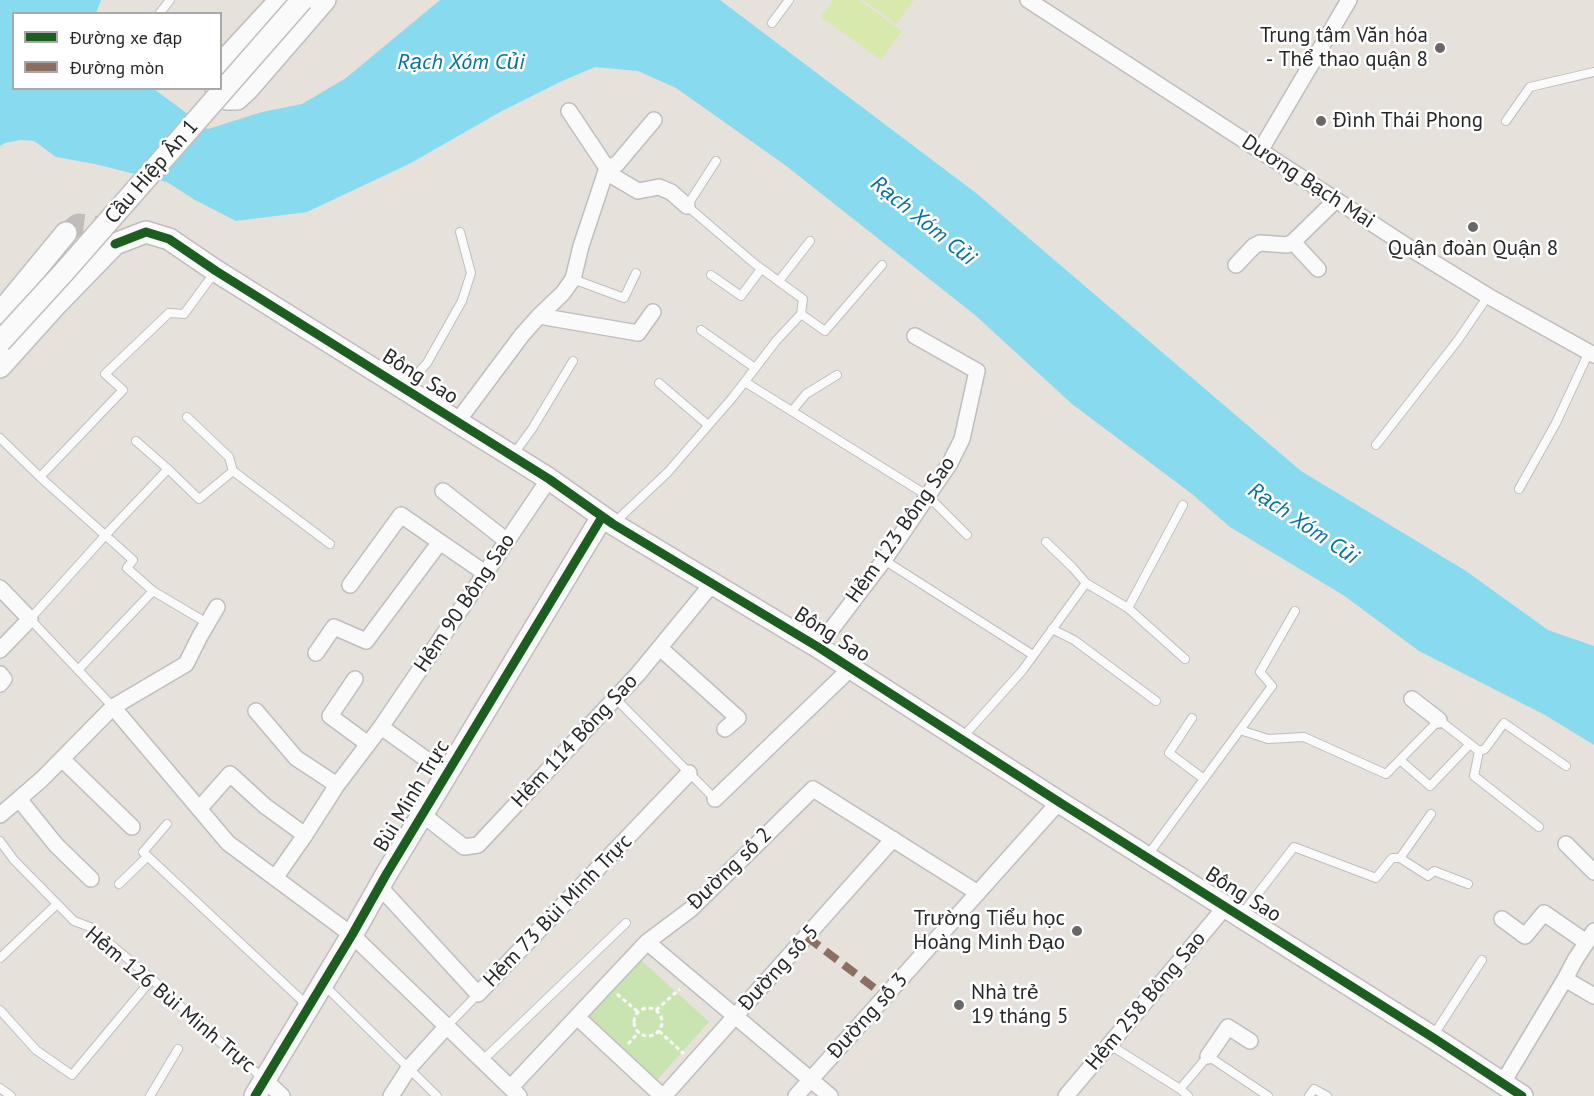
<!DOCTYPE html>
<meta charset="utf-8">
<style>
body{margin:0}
#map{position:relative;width:1594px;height:1096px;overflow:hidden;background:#e6e1db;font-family:"PT Sans",sans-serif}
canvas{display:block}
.legend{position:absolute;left:12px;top:12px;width:210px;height:78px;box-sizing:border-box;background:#fff;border:2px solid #a9a9a9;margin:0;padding:8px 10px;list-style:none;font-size:18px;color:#272727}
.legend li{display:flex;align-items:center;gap:12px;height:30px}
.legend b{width:30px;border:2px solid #a9a9a9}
</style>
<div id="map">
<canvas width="1594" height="1096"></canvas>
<ul class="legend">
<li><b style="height:8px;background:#1b5e20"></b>Đường xe đạp</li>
<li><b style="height:8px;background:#8d6e63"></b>Đường mòn</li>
</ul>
</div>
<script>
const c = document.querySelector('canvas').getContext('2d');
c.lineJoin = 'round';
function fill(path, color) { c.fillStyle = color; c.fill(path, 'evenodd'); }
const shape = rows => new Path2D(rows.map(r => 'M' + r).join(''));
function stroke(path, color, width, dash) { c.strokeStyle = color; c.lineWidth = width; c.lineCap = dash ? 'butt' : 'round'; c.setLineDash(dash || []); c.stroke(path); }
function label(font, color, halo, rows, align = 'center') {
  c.font = font + ' "PT Sans",sans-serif'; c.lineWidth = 5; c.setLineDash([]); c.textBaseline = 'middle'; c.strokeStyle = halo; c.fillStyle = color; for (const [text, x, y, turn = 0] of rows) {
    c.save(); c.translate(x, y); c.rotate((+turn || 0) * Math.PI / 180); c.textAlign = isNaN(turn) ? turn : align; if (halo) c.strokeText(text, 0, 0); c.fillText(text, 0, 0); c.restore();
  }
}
const green = shape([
 [640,959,709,1022,656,1081,587,1017]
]);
const pitch = shape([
 [833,0,859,0,902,31,881,60,821,17],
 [863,0,914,0,896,24]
]);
const water = shape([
 [0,0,101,0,96,13,14,14,14,88,154,89,208,129,262,112,302,104,346,78,440,0,720,0,976,193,1301,471,1466,571,1548,630,1594,646,1594,745,1545,715,1419,651,1343,595,1230,527,1192,494,1072,404,975,315,785,165,676,88,638,71,595,67,562,81,500,112,411,163,307,212,236,221,195,200,167,182,95,164,56,157,34,141,21,140,5,143,0,146]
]);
const secondaryTunnel = shape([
 [66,233,78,224,94,226,113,241]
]);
const path = shape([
 [617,994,638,1012],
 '634 1022a14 14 0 1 1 28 0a14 14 0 1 1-28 0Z',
 [656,1010,680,989],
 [659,1031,684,1054],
 [628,1044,639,1032]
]);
const lane = shape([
 [159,14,170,0],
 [772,23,789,0],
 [1506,121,1530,87,1594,72],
 [716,161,687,206,755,264,803,299,801,314],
 [711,275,741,296,761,269],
 [573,279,624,298,636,273],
 [779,281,810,241],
 [701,330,755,368],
 [745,382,928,496,967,535],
 [659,383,708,425],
 [405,387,427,363,462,301,471,273,460,232],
 [792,411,806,394,837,375],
 [187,417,229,457,233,471],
 [0,438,40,477,133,560,127,568,153,591,207,623],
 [136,441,168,469],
 [1376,445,1458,340,1488,296],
 [513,455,532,429,573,361],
 [40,477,123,390,105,374,169,313,184,314,215,272],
 [1519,489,1556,423,1589,352],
 [614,523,668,472,733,397,776,341,801,314,825,331,882,265],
 [1046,542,1073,568,1086,583],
 [884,560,1033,655],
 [1128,608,1183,505],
 [1052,629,1074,640,1156,701],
 [78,670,153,591],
 [615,698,715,799],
 [113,707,30,619,111,529,168,469,199,499,233,471,330,544],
 [1192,718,1169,753,1204,779],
 [1240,730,1272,686,1260,672,1295,611],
 [962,738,1022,671,1086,583,1128,608,1185,659],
 [1479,751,1485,749,1504,723,1566,766],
 [1400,760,1430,786,1470,744],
 [167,824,143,852,308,1006],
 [0,841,14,860,74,921,90,927,152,979,202,1027,264,1079],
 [1148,855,1240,730,1268,739,1304,737,1386,774,1439,720,1479,751,1474,776,1539,827],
 [1400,858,1428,876,1434,871,1468,884],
 [119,884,147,857],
 [1242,914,1294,847,1376,878,1392,858,1400,858,1431,814],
 [0,958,57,904],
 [324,985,437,1096],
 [0,1010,36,1050,72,1075,152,979],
 [447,1026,478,994],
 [1433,1036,1482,960],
 [1110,1045,1180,1089,1188,1096],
 [483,1060,626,923],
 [0,1088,11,1096],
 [1180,1089,1208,1056,1268,1096],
 [150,1096,178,1049],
 [1309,1096,1314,1089,1327,1096]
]);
const street = shape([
 [1028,0,1413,250,1488,296,1594,355],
 [569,111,607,168],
 [1260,151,1349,0],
 [606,172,638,191,659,187,671,192,687,206],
 [1293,242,1318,269],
 [1236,265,1254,246,1260,243,1287,245,1293,242,1336,200],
 [539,316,638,333,653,312],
 [457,422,522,335,539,316,563,293,573,279,581,246,607,168,617,164,654,120],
 [443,491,507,541],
 [350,585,401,515,485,573],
 [0,588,30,619,0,650],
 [818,647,884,560,950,463,962,439,977,371,915,336],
 [660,648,738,718,725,729],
 [316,653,334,627,366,641,440,542],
 [0,674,4,679,0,684],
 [355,679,330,716,368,744],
 [1412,699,1439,720],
 [113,707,228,843,352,935,519,1096],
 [256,711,296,758,337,785],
 [381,727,549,479],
 [62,759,132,827],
 [19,799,42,779,113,707,186,664,200,636,217,607],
 [715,799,851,668],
 [199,809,230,774,265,806,305,835],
 [422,814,464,847,478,845,638,674,712,584],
 [0,815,19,799,56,845,91,879],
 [1566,844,1594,872],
 [275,878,305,835,337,785,381,727,447,774],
 [379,886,478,994,689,773],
 [1502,919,1525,936,1544,913,1586,942],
 [647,942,830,1096],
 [1565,979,1594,996],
 [577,1017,662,1096],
 [1208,1056,1228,1027,1250,1041],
 [265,1080,282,1096],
 [1502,1084,1565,979,1575,960,1594,931],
 [511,1087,647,942,691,909,813,789,978,893],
 [391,1096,409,1068,447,1026],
 [664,1096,893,839],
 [796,1096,1059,802],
 [1066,1096,1226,906]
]);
const secondary = shape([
 [220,65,280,0],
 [216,88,227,99,237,99,248,89,325,0],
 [0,313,66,233],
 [0,367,54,307,115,244,146,232,169,239,216,271,549,479,613,524,818,647,1059,802,1432,1037,1522,1096],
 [255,1096,352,935,387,873,602,517]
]);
const secondaryBridge = shape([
 [0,342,64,272,302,0]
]);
const quiet = shape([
 [807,937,885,996]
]);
const cycleway = shape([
 [115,244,146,232,169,239,216,271,549,479,613,524,818,647,1059,802,1432,1037,1522,1096],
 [255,1096,352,935,387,873,602,517]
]);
const markers = [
 [1440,48,6,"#6a6866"],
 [1321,121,6,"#6a6866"],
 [1473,227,6,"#6a6866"],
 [1077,931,6,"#6a6866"],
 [959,1005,6,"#6a6866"]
];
const poiNames = [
 ["Trung tâm Văn hóa",1428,36],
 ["- Thể thao quận 8",1428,60],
 ["Đình Thái Phong",1333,121,"left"],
 ["Quận đoàn Quận 8",1473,249,"center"],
 ["Trường Tiểu học",1065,919],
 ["Hoàng Minh Đạo",1065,943],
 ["Nhà trẻ",971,993,"left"],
 ["19 tháng 5",971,1017,"left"]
];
const streetNames = [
 ["Cầu Hiệp Ân 1",152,172,-49],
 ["Dương Bạch Mai",1308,182,33],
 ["Bông Sao",420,377,32],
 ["Hẻm 123 Bông Sao",901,530,-55],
 ["Hẻm 90 Bông Sao",465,603,-56],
 ["Bông Sao",832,635,32],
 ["Hẻm 114 Bông Sao",575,741,-47],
 ["Bùi Minh Trực",412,796,-59],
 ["Đường số 2",730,869,-44],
 ["Bông Sao",1243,895,32],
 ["Hẻm 73 Bùi Minh Trực",558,911,-46],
 ["Đường số 5",779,968,-48],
 ["Hẻm 126 Bùi Minh Trực",170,1000,40],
 ["Hẻm 258 Bông Sao",1146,1001,-50],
 ["Đường số 3",868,1016,-48]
];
const waterNames = [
 ["Rạch Xóm Củi",461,63],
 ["Rạch Xóm Củi",923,221,39],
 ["Rạch Xóm Củi",1303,524,34]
];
fill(green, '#c9e4b1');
fill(pitch, '#d7e9ad');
fill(water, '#88dbee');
stroke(secondaryTunnel, '#c0bcb7', 21, [21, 10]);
stroke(lane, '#bfbdbd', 10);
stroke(street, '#bfbdbd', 18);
stroke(secondary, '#bfbdbd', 24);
stroke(path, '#fbfafa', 3, [4.5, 3]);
stroke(lane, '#fbfafa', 8);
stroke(street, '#fbfafa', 15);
stroke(secondary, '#fbfafa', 21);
stroke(secondaryBridge, '#bfbdbd', 24, []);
stroke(secondaryBridge, '#fbfafa', 21);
stroke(quiet, '#8d6e63', 8, [15, 8]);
stroke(cycleway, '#1b5e20', 9);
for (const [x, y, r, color] of markers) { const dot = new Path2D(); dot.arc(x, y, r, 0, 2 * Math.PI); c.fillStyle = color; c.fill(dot); stroke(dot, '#fff', 2); }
label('21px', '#272727', '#fff', poiNames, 'right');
label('21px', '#272727', '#fff', streetNames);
label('italic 22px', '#04729d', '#fff', waterNames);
</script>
